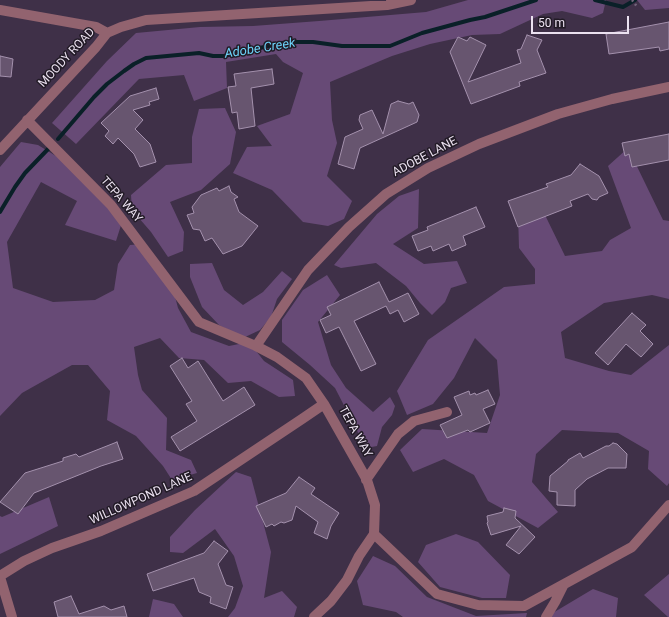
<!DOCTYPE html>
<style>
body{margin:0}
#map{position:relative;width:669px;height:617px;overflow:hidden;background:#3f3048;font-family:Roboto,sans-serif}
canvas{display:block}
.scale{position:absolute;left:531px;top:16px;width:98px;height:18px;box-sizing:border-box;border:2px solid #ebe1f0;border-top:0;padding-left:5px;font-size:12px;line-height:14px;white-space:nowrap;color:#ebe1f0;-webkit-text-stroke:3px #221b26;paint-order:stroke}
</style>
<div id="map">
<canvas width="669" height="617"></canvas>
<div class="scale">50 m</div>
</div>
<script>
const c = document.querySelector('canvas').getContext('2d');
c.lineJoin = 'round';
function fill(path, color) { c.fillStyle = color; c.fill(path, 'evenodd'); }
const shape = rows => new Path2D(rows.map(r => 'M' + r).join(''));
function stroke(path, color, width, dash) { c.strokeStyle = color; c.lineWidth = width; c.lineCap = dash ? 'butt' : 'round'; c.setLineDash(dash || []); c.stroke(path); }
function label(font, color, halo, rows, align = 'center') {
  c.font = font + ' Roboto,sans-serif'; c.lineWidth = 3; c.setLineDash([]); c.textBaseline = 'middle'; c.strokeStyle = halo; c.fillStyle = color; for (const [text, x, y, turn = 0] of rows) {
    c.save(); c.translate(x, y); c.rotate((+turn || 0) * Math.PI / 180); c.textAlign = isNaN(turn) ? turn : align; if (halo) c.strokeText(text, 0, 0); c.fillText(text, 0, 0); c.restore();
  }
}
const green = shape([
 [468,0,606,0,603,13,592,18,562,11,543,14,500,34,472,35,430,44,392,56,330,82,332,120,337,143,327,176,352,201,344,219,328,226,303,222,272,190,233,173,247,147,272,146,257,126,290,114,303,73,283,62,276,54,226,62,227,88,194,101,184,75,139,79,76,144,52,123,107,61,136,33,200,27,253,26,319,21,426,12],
 [637,0,669,0,669,8,645,10],
 [225,108,236,132,230,164,201,190,170,202,184,232,183,251,168,257,151,232,132,210,131,195,166,165,192,163,192,137,199,109],
 [21,142,38,145,82,172,123,219,116,241,65,225,77,201,41,182,7,242,13,288,53,302,95,300,114,290,118,264,130,245,143,244,172,285,178,308,191,332,229,346,249,342,264,361,293,380,295,396,279,397,251,381,228,383,204,360,179,358,160,338,134,347,138,375,142,390,167,418,166,450,191,460,197,473,172,480,163,466,136,436,107,420,110,391,88,365,72,365,38,384,22,393,0,416,0,167],
 [628,148,663,220,669,221,669,299,652,295,604,303,561,332,565,358,609,371,631,375,669,345,669,483,667,486,648,469,649,451,618,433,562,430,536,454,532,482,558,512,538,528,488,501,474,475,444,459,413,472,400,450,422,429,487,433,500,395,497,360,475,338,454,378,433,404,407,415,397,391,428,340,504,287,535,284,535,269,519,248,518,213,545,215,565,256,602,251,610,240,631,228,608,166],
 [419,189,418,228,393,244,424,264,457,261,467,283,451,288,445,302,432,315,420,303,406,286,376,263,341,268,334,265,377,214,399,196],
 [212,263,224,290,243,305,263,292,282,271,292,279,277,299,271,317,260,330,243,338,219,325,202,307,190,277,190,264],
 [327,275,340,295,318,322,331,365,346,388,373,412,390,397,395,406,392,415,382,427,377,446,366,448,335,388,310,365,282,342,282,320,303,290],
 [236,472,251,477,271,552,264,598,282,591,297,607,294,617,228,617,235,608,243,586,234,556,215,529,183,553,170,552,170,537,195,510],
 [49,497,58,526,0,554,0,516,2,517],
 [456,534,478,542,510,575,506,598,482,598,440,587,418,562,426,545],
 [373,556,395,566,427,597,476,616,527,613,526,617,403,617,396,612,363,605,357,581],
 [669,574,669,617,668,617,644,595],
 [593,589,618,598,616,617,546,617],
 [153,599,174,604,183,617,149,617]
]);
const stream = shape([
 [595,0,623,7,635,0],
 [58,139,94,97,107,84,124,71,134,64,146,58,199,53,213,56,224,56,282,43,297,42,313,42,342,46,390,46,422,33,470,20,485,17,536,0],
 [0,212,15,187,25,173,50,147]
]);
const building = shape([
 [669,22,669,49,660,51,659,47,609,54,606,34,669,22],
 [527,35,542,40,537,50,546,73,519,82,520,86,471,104,450,52,458,37,467,41,470,37,486,45,468,82,521,63,517,50,521,49,527,35],
 [0,56,13,59,11,77,0,76,0,56],
 [272,69,274,84,251,88,255,126,239,129,237,112,232,113,228,87,236,86,234,74,272,69],
 [156,88,159,99,149,102,150,105,133,110,143,120,135,129,150,144,156,162,140,167,134,154,118,138,113,144,105,136,109,131,101,123,130,96,156,88],
 [398,101,409,104,413,102,419,115,417,122,360,148,354,169,338,164,345,137,363,129,359,120,360,115,372,110,383,134,391,104,398,101],
 [669,134,669,160,632,167,629,154,625,156,622,143,669,134],
 [580,164,599,176,608,193,599,197,597,200,592,199,588,194,570,201,572,206,518,227,508,201,548,187,546,184,571,175,580,164],
 [229,186,231,192,238,197,234,199,239,212,258,226,242,246,223,254,212,238,205,241,200,230,193,229,187,215,194,213,192,207,201,195,217,188,219,191,229,186],
 [476,207,485,227,463,236,466,245,452,251,449,244,433,251,431,246,418,251,412,236,428,230,427,227,476,207],
 [379,282,389,302,408,293,419,314,404,322,398,310,390,314,386,306,354,321,376,364,361,371,339,327,326,333,320,320,331,315,327,307,379,282],
 [632,313,646,325,640,331,653,344,641,357,626,344,608,365,595,353,632,313],
 [182,358,188,368,198,361,223,401,244,387,255,405,180,451,171,437,197,421,186,404,192,401,170,366,182,358],
 [488,390,495,404,483,409,490,423,470,432,468,430,447,438,440,425,462,415,454,397,469,391,470,395,475,393,476,395,488,390],
 [117,442,123,459,101,466,34,493,18,514,0,502,25,473,63,461,63,458,76,454,79,457,117,442],
 [613,443,617,444,627,454,626,468,608,468,587,479,575,490,575,506,557,505,557,492,549,491,550,476,568,461,568,460,580,453,583,458,606,446,609,446,613,443],
 [299,477,315,488,311,494,339,513,331,526,327,539,314,533,318,522,296,506,292,520,284,523,281,522,274,526,272,524,266,527,256,506,286,493,299,477],
 [504,508,516,511,515,518,535,537,519,554,506,545,521,526,491,535,487,523,488,522,487,516,503,512,504,508],
 [214,541,228,551,218,564,226,585,233,587,226,609,210,603,211,597,199,592,194,578,153,591,147,574,204,553,214,541],
 [71,596,79,614,104,606,111,610,124,606,127,617,58,617,54,602,71,596]
]);
const path = shape([
 [632,0,638,8]
]);
const minor = shape([
 [0,10,96,27,107,33],
 [27,120,111,205,199,322,256,346,277,357,306,378,324,404,367,480,375,505,374,534,437,594,478,605,524,606,632,547,669,505],
 [0,150,96,47,107,33,121,27,146,20,387,5,411,0],
 [256,346,308,270,349,227,386,194,428,168,479,144,558,114,612,99,669,87],
 [366,480,398,434,414,421,447,412],
 [0,576,24,561,52,548,101,531,194,491,302,419,324,404],
 [0,577,12,617],
 [314,617,331,601,347,580,359,556,374,534],
 [546,617,555,602,564,584]
]);
const streetNames = [
 ["MOODY ROAD",67,58,-47],
 ["ADOBE LANE",425,157,-28],
 ["TEPA WAY",121,200,49],
 ["TEPA WAY",355,432,61],
 ["WILLOWPOND LANE",141,499,-24]
];
const waterNames = [
 ["Adobe Creek",260,49,-9]
];
fill(green, '#674a76');
stroke(stream, '#0a2028', 4);
fill(building, '#67556f');
stroke(building, '#a491ad', 1);
stroke(path, '#73657b', 2.5, [2, 3]);
stroke(minor, '#92636f', 10);
label('12px', '#ebe1f0', '#221b26', streetNames);
label('italic 13px', '#6dd4fa', '#221b26', waterNames);
</script>
